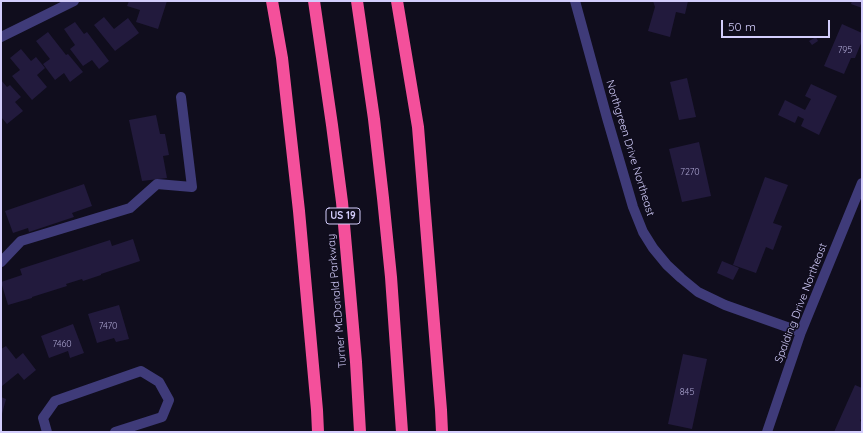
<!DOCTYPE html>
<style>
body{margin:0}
#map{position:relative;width:863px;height:433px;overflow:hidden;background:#100d1d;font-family:Quicksand,sans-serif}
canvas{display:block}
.frame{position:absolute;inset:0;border:2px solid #d3cdfc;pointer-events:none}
.scale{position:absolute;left:721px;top:20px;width:109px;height:18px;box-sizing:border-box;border:2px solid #d3cdfc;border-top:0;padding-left:5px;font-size:12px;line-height:14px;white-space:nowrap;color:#d3cdfc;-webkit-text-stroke:3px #100d1d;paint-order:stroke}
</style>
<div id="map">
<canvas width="863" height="433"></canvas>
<div class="frame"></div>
<div class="scale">50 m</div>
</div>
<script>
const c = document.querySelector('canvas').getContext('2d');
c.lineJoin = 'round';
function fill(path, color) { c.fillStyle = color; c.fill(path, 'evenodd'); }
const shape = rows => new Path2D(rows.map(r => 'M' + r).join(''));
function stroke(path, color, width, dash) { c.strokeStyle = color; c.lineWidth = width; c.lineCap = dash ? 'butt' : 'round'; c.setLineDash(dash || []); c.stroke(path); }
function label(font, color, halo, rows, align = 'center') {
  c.font = font + ' Quicksand,sans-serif'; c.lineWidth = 3; c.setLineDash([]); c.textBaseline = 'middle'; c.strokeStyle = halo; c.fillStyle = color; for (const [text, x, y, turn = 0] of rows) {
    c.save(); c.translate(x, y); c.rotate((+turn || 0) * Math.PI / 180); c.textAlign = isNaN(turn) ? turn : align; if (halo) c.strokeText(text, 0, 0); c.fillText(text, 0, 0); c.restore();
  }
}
const building = shape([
 [129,1,167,1,158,29,136,22,140,10,127,6],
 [653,1,688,1,685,14,676,12,670,37,648,31,655,7],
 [852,1,862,1,862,8,851,4],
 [104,17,114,29,128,18,139,33,115,51,94,25],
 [75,22,84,34,87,32,109,61,99,69,92,60,83,66,70,49,75,45,64,29],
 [842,24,862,33,862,41,855,58,851,58,844,74,824,66],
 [48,32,66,55,68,54,83,72,70,82,64,73,55,80,43,64,50,59,36,41],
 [816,37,818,41,812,45,809,41],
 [21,49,31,61,36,57,45,68,37,75,47,87,32,100,12,76,20,70,10,58],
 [687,78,696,117,679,120,670,82],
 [1,80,7,87,10,85,21,97,15,102,23,111,7,124,1,117],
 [811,84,837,96,819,135,801,126,804,119,798,116,795,123,778,115,785,100,805,110,811,99,805,96],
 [156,115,160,134,165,134,169,155,163,156,167,178,142,181,129,120],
 [699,142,711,196,682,202,669,149],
 [765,177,788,185,773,223,782,226,773,250,766,247,756,273,733,265],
 [84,184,92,206,72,213,74,217,29,232,28,228,13,233,5,211],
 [133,239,140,261,101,274,101,275,83,281,82,279,66,284,67,286,32,297,32,298,8,305,1,282,22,275,20,269,110,240,112,246],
 [722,261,739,268,733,280,717,273],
 [119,305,129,339,116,342,114,338,97,343,88,314],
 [73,324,84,353,70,358,68,351,49,358,41,336],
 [6,346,16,359,23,353,36,370,24,380,18,373,2,386,1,384,1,349],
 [683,354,707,359,692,429,668,424],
 [855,385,862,388,862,417,860,421,862,422,862,432,834,432],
 [1,397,6,399,2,414,1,414]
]);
const minor = shape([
 [575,1,607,118,633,207,643,232,653,248,667,265,681,278,698,292,725,305,801,332],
 [1,37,74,1],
 [1,262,21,241,130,208,157,184,192,187,181,97],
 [47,432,43,418,55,401,141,371,159,382,169,400,162,417,115,432],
 [767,432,801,332,862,183]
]);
const motorway = shape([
 [272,1,282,58,299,211,317,410,318,432],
 [314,1,332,125,342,202,349,281,356,362,360,432],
 [357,1,374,119,383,198,391,277,402,432],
 [397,1,418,127,441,410,442,432]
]);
const numberNames = [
 ["795",845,50],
 ["7270",690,172],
 ["7470",108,326],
 ["7460",62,344],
 ["845",687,392]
];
const shields = [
 [343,216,34]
];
const shieldNames = [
 ["US 19",343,216]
];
const streetNames = [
 ["Northgreen Drive Northeast",630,148,73],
 ["Turner McDonald Parkway",337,301,-95],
 ["Spalding Drive Northeast",801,303,-69]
];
fill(building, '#221a3d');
stroke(minor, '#3f3b79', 10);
stroke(motorway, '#f4509b', 12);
label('9px', '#a7a0cc', null, numberNames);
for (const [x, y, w] of shields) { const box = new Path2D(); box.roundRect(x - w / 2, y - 8, w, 16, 3); c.fillStyle = '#100d1d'; c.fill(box); stroke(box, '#d3cdfc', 1); }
label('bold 10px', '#d3cdfc', null, shieldNames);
label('11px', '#d3cdfc', '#100d1d', streetNames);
</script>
